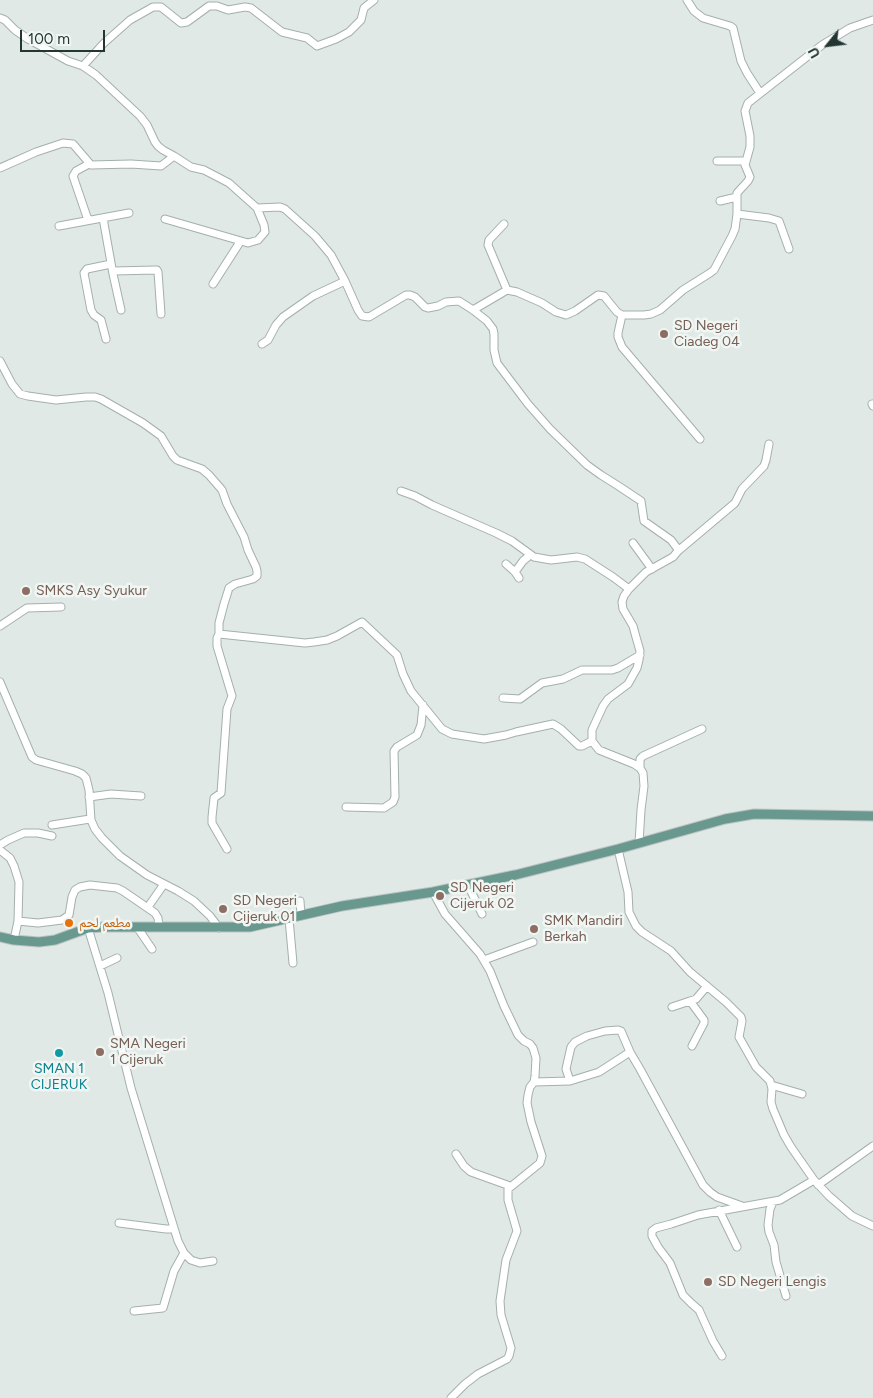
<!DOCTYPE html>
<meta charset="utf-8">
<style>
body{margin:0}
#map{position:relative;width:873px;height:1398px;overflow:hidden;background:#e0e9e5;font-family:Figtree,sans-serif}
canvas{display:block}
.north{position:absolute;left:803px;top:20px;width:50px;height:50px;-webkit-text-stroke:4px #f0f6f3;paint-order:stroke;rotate:241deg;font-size:14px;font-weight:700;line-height:20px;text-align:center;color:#233732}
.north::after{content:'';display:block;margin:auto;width:18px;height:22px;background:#233732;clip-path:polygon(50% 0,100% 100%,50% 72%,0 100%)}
.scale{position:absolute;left:20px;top:30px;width:85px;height:22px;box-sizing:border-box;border:2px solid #233732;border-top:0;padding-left:6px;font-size:15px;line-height:18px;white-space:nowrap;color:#233732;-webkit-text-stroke:4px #f0f6f3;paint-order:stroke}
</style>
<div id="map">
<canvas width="873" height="1398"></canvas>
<div class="north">U</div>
<div class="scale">100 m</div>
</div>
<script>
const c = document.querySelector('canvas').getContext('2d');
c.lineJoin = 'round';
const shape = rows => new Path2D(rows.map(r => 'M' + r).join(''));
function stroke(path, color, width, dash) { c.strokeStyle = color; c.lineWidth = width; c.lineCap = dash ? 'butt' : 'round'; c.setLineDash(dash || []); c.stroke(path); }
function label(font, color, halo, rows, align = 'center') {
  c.font = font + ' Figtree,"Noto Naskh Arabic",sans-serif'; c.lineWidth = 5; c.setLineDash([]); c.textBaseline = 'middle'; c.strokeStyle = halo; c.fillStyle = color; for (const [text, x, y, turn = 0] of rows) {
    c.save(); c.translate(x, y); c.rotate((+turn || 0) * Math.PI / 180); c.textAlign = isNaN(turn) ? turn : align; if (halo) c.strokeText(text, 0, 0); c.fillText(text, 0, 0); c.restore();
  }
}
const minor = shape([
 [687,0,694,11,703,18,730,26,733,28,741,61,747,73,760,93],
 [0,18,5,20,15,30,28,39,68,61,83,66,96,75,140,116,147,125,155,142,158,146,163,150,174,156],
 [83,66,104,43,130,20,153,7,161,7,181,23,187,22,209,6,217,6,228,10,245,7,251,8,282,32,307,38,317,46,336,39,349,32,361,20,364,8,374,0],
 [717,161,745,161],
 [0,168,36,152,63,143,73,144,91,165,131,164,161,166,174,156,191,167,204,170,229,183,257,208,280,207,285,209,315,236,331,255,345,281,358,310,362,316,369,317,406,295,410,295,415,297,425,307,428,308,438,306,446,302,459,301,473,310,487,321,493,329,494,334,494,350,497,363,528,404,550,429,587,465,601,475,620,487,641,501,644,521,671,540,677,548,678,551,673,557,646,572,629,589,624,596,622,602,623,609,633,626,636,637,640,651,639,660,637,668,628,684,608,699,603,706,592,730,592,741,599,750,634,764,640,768,643,773,644,786,641,810,639,843],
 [720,201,737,197],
 [737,214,769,218,779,221,789,249],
 [103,218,113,274,121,310],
 [165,219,248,243,258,240,265,232,264,225,257,208],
 [88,220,73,176,76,171,89,164],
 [504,224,489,240,488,245,507,290],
 [59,226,129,213],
 [113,271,157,270,158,272,161,314],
 [213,284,240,242],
 [473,310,507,290,517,292,542,303,556,312,566,315,575,311,598,295,604,296,617,312,622,315,644,315,651,314,660,310,683,290,710,273,714,270,732,236,735,229,737,214,737,193,748,181,750,177,745,165,750,147,750,136,745,111,748,103,822,45,850,28,873,20],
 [622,315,618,333,618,337,622,347,700,439],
 [106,339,101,320,94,315,91,310,84,273,87,269,111,264],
 [262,344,268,340,276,325,283,317,313,296,345,281],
 [0,361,12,384,20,394,28,396,56,400,86,397,95,397,101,399,143,423,161,436,173,456,177,460,202,469,209,475,222,490,227,504,244,537,248,550,256,567,257,571,257,576,253,579,235,584,229,588,224,604,219,623,219,634,305,643,314,642,327,640,337,636,362,622,397,655,403,674,411,691,442,729,452,734,484,739,506,735,516,732,553,724,561,729,579,746,582,746,592,741],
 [872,404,873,406],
 [401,491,415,496,432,505,496,533,512,541,534,557,551,560,577,557,585,559,613,577,629,589],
 [633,543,652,569],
 [678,551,735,503,742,489,764,466,766,460,769,444],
 [506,564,515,572,519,578],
 [515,572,523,561,530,555],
 [0,626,27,608,61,607],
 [219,634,217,638,217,646,232,696,227,709,221,793,214,798,212,817,212,823,227,849],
 [0,682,32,757,36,760,75,771,82,774,86,778,89,790,91,820,95,829,102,838,120,856,147,875,178,891,194,901,210,916,219,928],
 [503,698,520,699,542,683,563,679,582,670,612,670,618,668,640,655],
 [640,768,640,759,643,756,702,729],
 [89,797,111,794,141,796],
 [346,807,384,808,393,802,395,797,394,751,397,747,417,735,421,725,423,705],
 [52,825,90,819],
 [0,845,8,840,24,833,38,833,52,836],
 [618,849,628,892,629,912,636,926,642,932,671,951,690,972,726,1002,741,1017,742,1021,739,1037,756,1067,770,1081,772,1089,771,1102,773,1109,784,1135,791,1147,814,1180,829,1196,852,1216,873,1226],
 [0,850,10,858,14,866,19,882,18,921,14,940],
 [468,885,482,914],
 [433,892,445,914,480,954,490,971,504,1006,518,1035,524,1041,530,1044,533,1048,536,1058,535,1076,534,1082,530,1087,528,1095,527,1103,531,1122,542,1156,540,1163,508,1189,508,1200,517,1231,506,1260,500,1301,501,1315,511,1348,509,1356,507,1359,478,1374,465,1384,451,1398],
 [300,901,301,916],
 [148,907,164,884],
 [289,919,293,963],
 [18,921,38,923,62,920,69,915,72,897,75,890,80,887,90,885,117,888,123,891,155,913,158,918,159,926],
 [137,927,152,949],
 [88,928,108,993,131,1088,178,1241,184,1253,191,1260,200,1263,213,1261],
 [484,960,533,942],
 [100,966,117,958],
 [690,1001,704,1020,704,1023,692,1046],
 [672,1007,696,999,707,986],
 [630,1052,640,1069,703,1185,710,1192,717,1197,742,1206],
 [534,1082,570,1081,599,1072,630,1052,621,1031,618,1030,605,1031,587,1036,575,1042,571,1047,568,1060,566,1069,570,1081],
 [771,1085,802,1094],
 [456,1154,464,1166,471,1172,510,1186],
 [818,1185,873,1146],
 [773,1202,770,1209,768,1225,769,1232,774,1245,776,1262,786,1296],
 [719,1210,737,1247],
 [119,1223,166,1229,174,1229],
 [134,1311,163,1308,174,1271,184,1253],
 [722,1356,713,1341,699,1310,691,1303,683,1295,670,1263,658,1247,652,1236,652,1231,656,1228,671,1224,698,1215,780,1200,814,1180]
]);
const major = shape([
 [0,937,14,940,39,942,55,940,88,928,104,927,250,927,342,906,433,892,515,875,618,849,725,819,754,814,873,816]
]);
const markers = [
 [664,334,5,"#8d6e63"],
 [26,591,5,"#8d6e63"],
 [440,896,5,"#8d6e63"],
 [223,909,5,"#8d6e63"],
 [69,923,5,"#e8710a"],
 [534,929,5,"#8d6e63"],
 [100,1052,5,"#8d6e63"],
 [59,1053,5,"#0f9aa8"],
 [708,1282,5,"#8d6e63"]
];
const educationNames = [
 ["SD Negeri",674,326],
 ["Ciadeg 04",674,342],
 ["SMKS Asy Syukur",36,591],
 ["SD Negeri",450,888],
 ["Cijeruk 02",450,904],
 ["SD Negeri",233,901],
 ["Cijeruk 01",233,917],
 ["SMK Mandiri",544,921],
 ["Berkah",544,937],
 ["SMA Negeri",110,1044],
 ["1 Cijeruk",110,1060],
 ["SD Negeri Lengis",718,1282]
];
const foodNames = [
 ["مطعم لحم",79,923]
];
const cultureNames = [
 ["SMAN 1",59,1069],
 ["CIJERUK",59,1085]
];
stroke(minor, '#a4b0ac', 9);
stroke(major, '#bdc3c2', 11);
stroke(minor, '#fff', 7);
stroke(major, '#69998e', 9);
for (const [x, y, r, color] of markers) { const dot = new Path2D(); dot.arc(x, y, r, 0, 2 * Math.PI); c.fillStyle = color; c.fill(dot); stroke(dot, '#f0f6f3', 2); }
label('14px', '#785e54', '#f0f6f3', educationNames, 'left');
label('14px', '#c56008', '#f0f6f3', foodNames, 'left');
label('14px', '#0d838f', '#f0f6f3', cultureNames);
</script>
